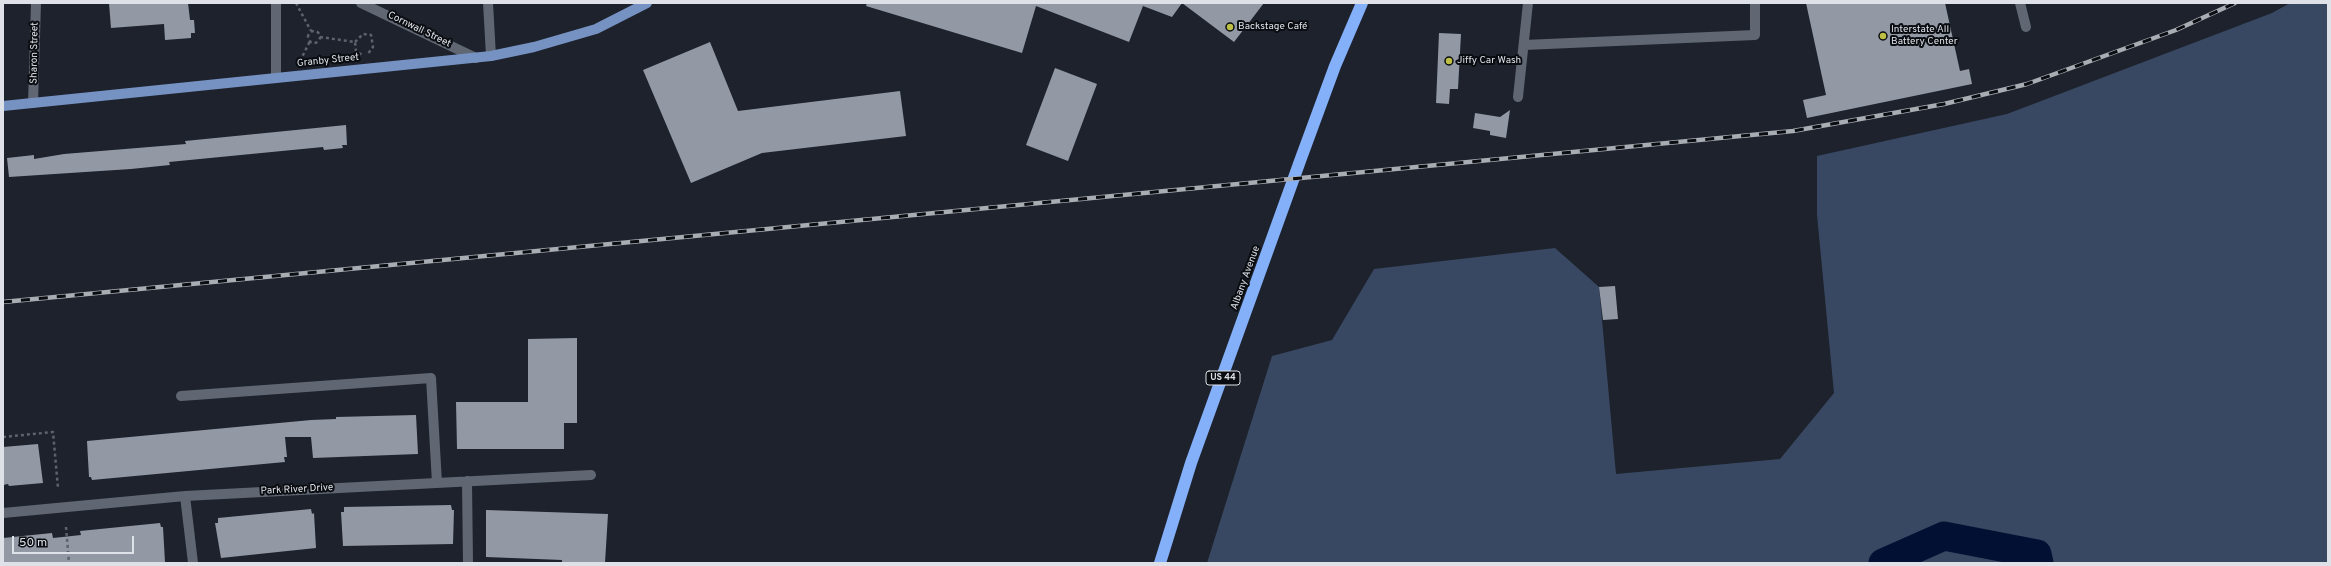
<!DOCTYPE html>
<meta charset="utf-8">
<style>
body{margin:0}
#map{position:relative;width:2331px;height:566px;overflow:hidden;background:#1d222c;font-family:Overpass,sans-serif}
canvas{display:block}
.frame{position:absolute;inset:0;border:4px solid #dee2e8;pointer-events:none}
.scale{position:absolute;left:12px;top:536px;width:122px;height:18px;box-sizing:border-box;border:2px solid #dee2e8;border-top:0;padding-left:5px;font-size:12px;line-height:14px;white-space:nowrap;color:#dee2e8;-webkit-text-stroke:3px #090c10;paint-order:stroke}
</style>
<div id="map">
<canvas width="2331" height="566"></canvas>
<div class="frame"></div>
<div class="scale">50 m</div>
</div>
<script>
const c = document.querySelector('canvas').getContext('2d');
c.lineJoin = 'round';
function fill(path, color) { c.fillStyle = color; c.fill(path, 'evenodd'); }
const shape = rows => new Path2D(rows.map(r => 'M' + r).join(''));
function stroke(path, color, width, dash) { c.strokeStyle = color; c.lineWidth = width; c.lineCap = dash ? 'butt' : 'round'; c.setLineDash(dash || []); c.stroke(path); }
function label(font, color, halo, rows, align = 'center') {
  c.font = font + ' Overpass,sans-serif'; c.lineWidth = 4; c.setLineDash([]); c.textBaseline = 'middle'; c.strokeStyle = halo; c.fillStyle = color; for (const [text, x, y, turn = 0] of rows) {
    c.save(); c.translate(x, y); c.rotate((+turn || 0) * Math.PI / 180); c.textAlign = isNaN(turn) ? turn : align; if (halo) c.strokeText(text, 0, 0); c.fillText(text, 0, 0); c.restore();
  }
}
const green = shape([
 [2290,3,2328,3,2328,563,1207,563,1272,356,1332,340,1374,269,1555,248,1599,287,1616,474,1780,459,1834,393,1817,215,1817,156,2007,114,2272,13]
]);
const river = shape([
 [1883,563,1944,536,2037,554,2039,563]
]);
const building = shape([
 [109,3,188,3,190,20,194,20,195,33,191,33,191,38,165,40,164,24,111,28],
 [867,3,1264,3,1234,42,1182,3,1172,17,1143,6,1129,42,1036,6,1022,53,866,6],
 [1806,3,1945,3,1960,71,1969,69,1972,84,1807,118,1803,100,1826,95],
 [1439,33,1461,34,1458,89,1450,89,1449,104,1436,103],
 [710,42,738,111,900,91,906,136,762,153,691,183,643,70],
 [1055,68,1097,84,1068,161,1026,145],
 [1510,110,1506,138,1490,135,1490,131,1473,128,1475,113,1500,117],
 [346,125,347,145,342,145,343,148,324,150,323,147,169,162,170,165,131,169,9,177,7,158,34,155,34,159,64,154,186,144,185,141],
 [1615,286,1618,319,1603,320,1599,287],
 [577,338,577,423,564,423,564,449,457,449,456,402,528,402,528,339],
 [416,415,418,454,313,458,311,437,285,437,287,457,284,457,285,462,92,480,91,477,89,477,87,441,311,420,336,419,336,417],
 [38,444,43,483,9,486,8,484,3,485,3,447],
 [451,505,452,510,454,510,453,544,343,546,341,512,344,512,344,507],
 [311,509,312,514,314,513,316,548,221,558,215,523,218,523,218,518],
 [486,510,608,514,605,563,562,563,562,560,486,557],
 [160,523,161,527,163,527,165,562,3,563,3,538,52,533,53,538,81,535,80,531]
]);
const path = shape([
 [296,3,311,31],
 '308 37a6 6 0 1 1 12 0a6 6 0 1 1-12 0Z',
 [320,37,355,42,356,51,362,55],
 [355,42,363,34,371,35,373,47,367,55],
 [300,61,310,41],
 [3,437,53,432,58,488],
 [66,527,69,563]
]);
const minor = shape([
 [276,3,276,78],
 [361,3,476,58],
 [488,3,491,56],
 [2020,3,2026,27],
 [1524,45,1755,35,1755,3],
 [1518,97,1528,3],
 [33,103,36,3],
 [181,396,431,378,437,483],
 [467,481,468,563],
 [185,496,193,563],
 [3,513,185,496,591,475]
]);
const major = shape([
 [3,106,491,56,534,47,596,29,647,3]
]);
const highway = shape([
 [1160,563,1191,463,1300,161,1335,66,1362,3]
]);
const rail = shape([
 [3,302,1793,131,1944,104,2027,84,2176,30,2235,3]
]);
const markers = [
 [1230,27,4,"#bcbf44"],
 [1883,36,4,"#bcbf44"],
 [1449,61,4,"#bcbf44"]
];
const shields = [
 [1223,378,34]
];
const shieldNames = [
 ["US 44",1223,378]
];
const poiNames = [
 ["Backstage Café",1238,27],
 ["Interstate All",1891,30],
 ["Battery Center",1891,42],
 ["Jiffy Car Wash",1457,61]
];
const streetNames = [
 ["Cornwall Street",419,30,26],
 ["Sharon Street",35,53,-89],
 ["Granby Street",328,61,-6],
 ["Albany Avenue",1246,278,-70],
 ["Park River Drive",297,490,-3]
];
fill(green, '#394862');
stroke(river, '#021133', 29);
fill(building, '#9299a5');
stroke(path, '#5d626b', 2.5, [3, 3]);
stroke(minor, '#606772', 10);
stroke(major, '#7692c3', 10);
stroke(highway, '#84aff9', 12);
stroke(rail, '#a8acb3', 4.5);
stroke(rail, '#090c10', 3, [9]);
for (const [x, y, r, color] of markers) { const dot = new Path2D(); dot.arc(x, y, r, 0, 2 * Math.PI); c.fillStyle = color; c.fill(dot); stroke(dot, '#090c10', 1.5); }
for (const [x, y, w] of shields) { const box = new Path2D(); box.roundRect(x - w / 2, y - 7, w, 14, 3); c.fillStyle = '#090c10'; c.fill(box); stroke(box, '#dee2e8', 1); }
label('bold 9px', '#dee2e8', null, shieldNames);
label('10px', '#dee2e8', '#090c10', poiNames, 'left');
label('10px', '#dee2e8', '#090c10', streetNames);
</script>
